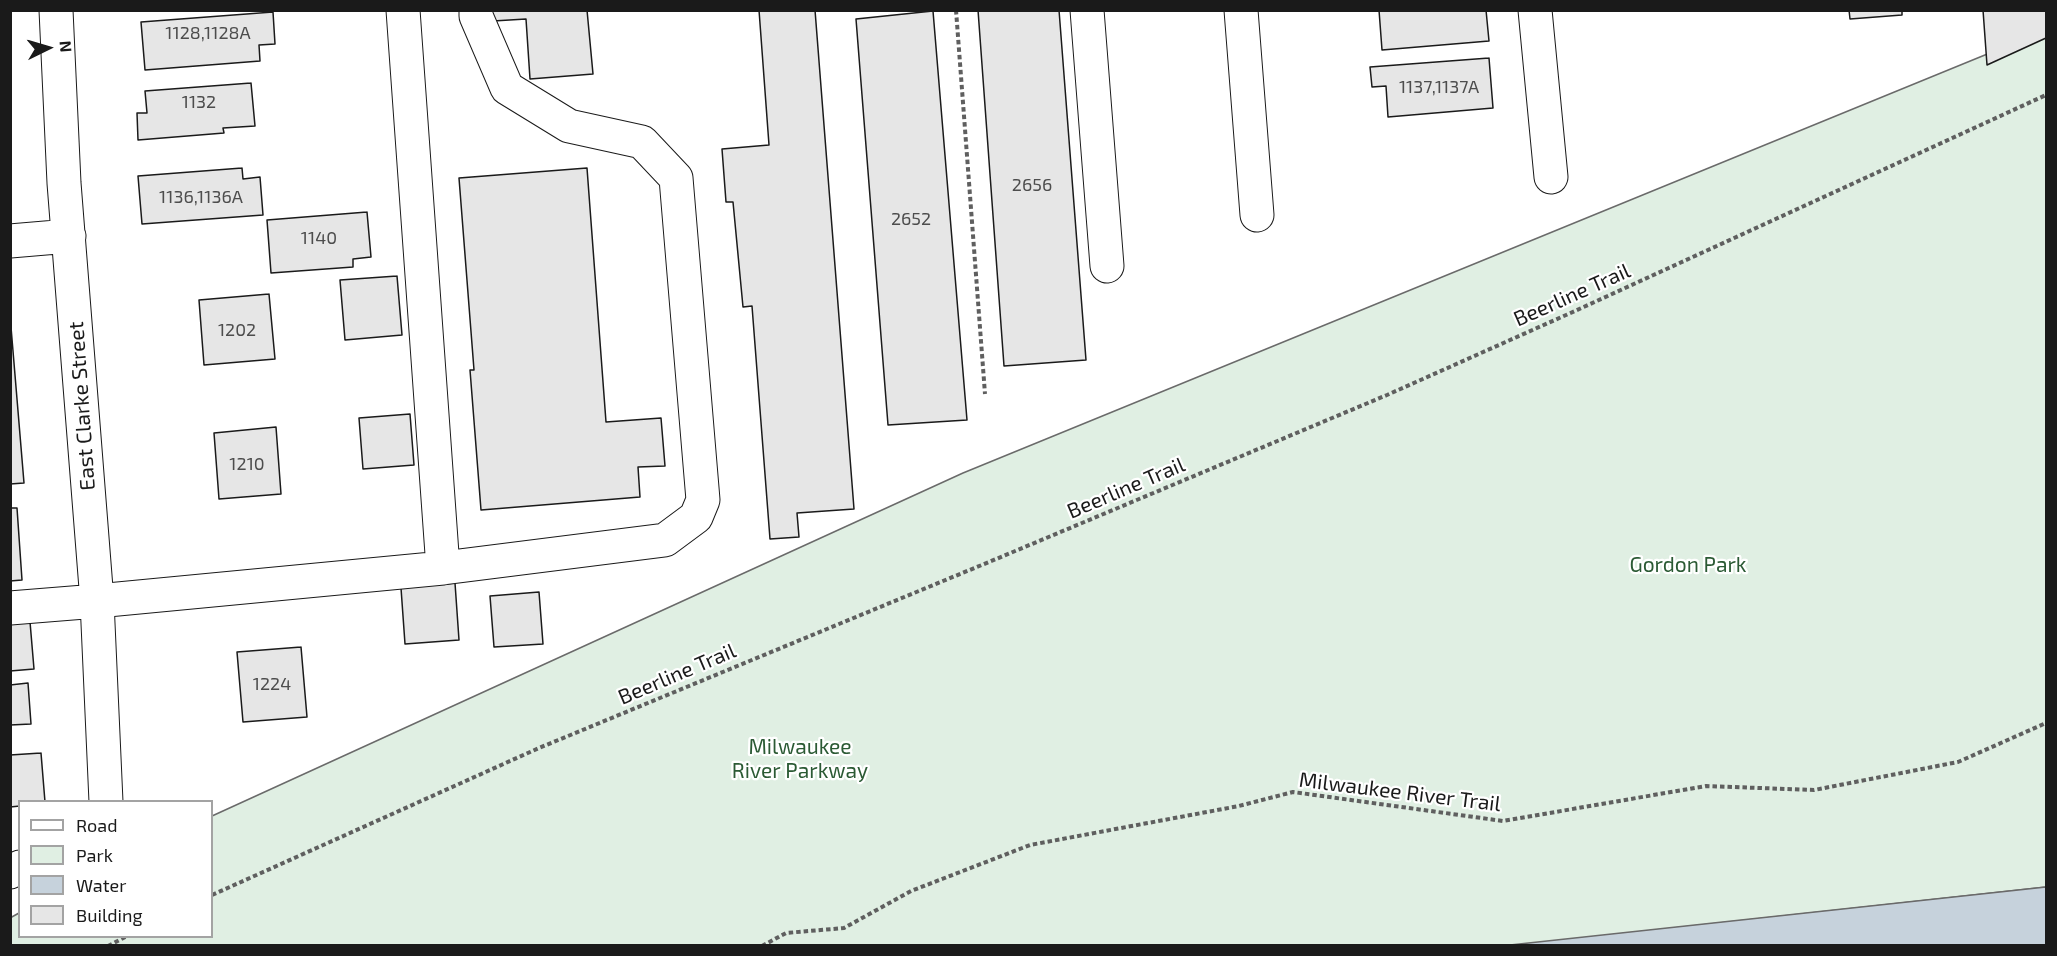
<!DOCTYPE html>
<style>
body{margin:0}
#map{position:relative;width:2057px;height:956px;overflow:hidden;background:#fff;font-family:"Exo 2",sans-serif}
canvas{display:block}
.frame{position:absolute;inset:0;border:12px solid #1a1a1a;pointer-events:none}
.legend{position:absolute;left:18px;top:800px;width:195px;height:138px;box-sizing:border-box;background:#fff;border:2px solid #a3a3a3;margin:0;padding:8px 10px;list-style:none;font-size:18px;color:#1a1a1a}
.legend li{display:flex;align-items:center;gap:12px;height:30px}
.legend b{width:30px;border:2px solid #a3a3a3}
.north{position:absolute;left:18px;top:18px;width:60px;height:60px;-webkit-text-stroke:4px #fff;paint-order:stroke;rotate:85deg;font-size:16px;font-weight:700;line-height:24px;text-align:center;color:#1a1a1a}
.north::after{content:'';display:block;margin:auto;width:21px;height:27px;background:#1a1a1a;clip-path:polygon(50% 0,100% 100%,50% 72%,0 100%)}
</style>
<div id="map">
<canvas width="2057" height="956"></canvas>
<div class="frame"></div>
<ul class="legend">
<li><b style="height:8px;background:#fff"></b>Road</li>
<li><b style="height:16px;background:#e0efe3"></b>Park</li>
<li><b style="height:16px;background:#c6d2dc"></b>Water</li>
<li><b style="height:16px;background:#e6e6e6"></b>Building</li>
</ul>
<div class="north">N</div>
</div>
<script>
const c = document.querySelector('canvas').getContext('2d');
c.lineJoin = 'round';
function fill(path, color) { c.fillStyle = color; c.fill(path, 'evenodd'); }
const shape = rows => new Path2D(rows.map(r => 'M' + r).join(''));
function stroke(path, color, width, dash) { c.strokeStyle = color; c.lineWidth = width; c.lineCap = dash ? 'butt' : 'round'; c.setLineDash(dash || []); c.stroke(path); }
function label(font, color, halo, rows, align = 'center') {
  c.font = font + ' "Exo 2",sans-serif'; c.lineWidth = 4.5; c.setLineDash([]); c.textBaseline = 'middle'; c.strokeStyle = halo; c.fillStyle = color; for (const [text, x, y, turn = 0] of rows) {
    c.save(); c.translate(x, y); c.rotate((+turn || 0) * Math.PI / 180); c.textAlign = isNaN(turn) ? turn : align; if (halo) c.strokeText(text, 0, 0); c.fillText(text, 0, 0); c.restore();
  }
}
const green = shape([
 [2046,30,2046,887,1510,946,11,946,10,918,19,913,20,936,212,936,212,816,963,473,2046,30]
]);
const water = shape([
 [2046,887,2046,945,1510,945,2046,887]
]);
const building = shape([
 [492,10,587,10,593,74,530,79,526,19,493,21,492,10],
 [759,10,815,10,854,509,797,513,799,537,770,539,752,306,743,307,733,202,726,202,722,149,769,145,759,10],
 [978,10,1059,10,1086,360,1004,366,978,10],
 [1379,10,1486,10,1489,41,1382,50,1379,10],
 [1849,10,1902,10,1902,15,1850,19,1849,10],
 [1983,10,2046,10,2046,38,1987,65,1983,10],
 [933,11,967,420,888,425,856,19,933,11],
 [273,12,275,44,259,45,260,61,145,70,141,22,273,12],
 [1489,58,1493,108,1388,117,1386,86,1372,87,1370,67,1489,58],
 [251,83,255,126,223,128,224,133,138,140,137,113,147,113,145,91,251,83],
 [242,168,243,179,260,177,263,215,142,224,138,176,242,168],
 [587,168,606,422,661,418,665,466,638,467,640,497,481,510,470,370,474,370,459,178,587,168],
 [367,212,371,257,353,259,353,267,271,273,267,220,367,212],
 [397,276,402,335,345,340,340,280,397,276],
 [269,294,275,359,204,365,199,300,269,294],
 [10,315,24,483,10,484,10,315],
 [410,414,414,465,363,469,359,418,410,414],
 [276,427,281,494,219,499,214,433,276,427],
 [10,508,17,508,22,580,10,581,10,508],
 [455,583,459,640,405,644,401,588,455,583],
 [539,592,543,644,494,647,490,596,539,592],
 [29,610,34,669,10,671,10,612,29,610],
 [301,647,307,717,243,722,237,652,301,647],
 [28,683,31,724,10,725,10,685,28,683],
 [41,753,45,802,20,802,20,806,10,807,10,755,41,753]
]);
const path = shape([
 [956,10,985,394],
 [212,895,539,748,989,562,1387,395,1575,311,2046,95],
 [108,946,127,936],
 [762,946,786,933,844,928,911,891,1030,845,1239,806,1293,792,1503,821,1706,786,1814,790,1958,762,2046,723]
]);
const minor = shape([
 [56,10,64,183,97,601,106,802],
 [1087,10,1107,266],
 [1241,10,1257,215],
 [1535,10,1551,177],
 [10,241,69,236],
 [443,568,665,540,696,517,703,500,676,178,642,142,569,126,507,88,476,16,476,10],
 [10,608,97,601,443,568,403,10],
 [10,872,20,867]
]);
const numberNames = [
 ["1128,1128A",208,33],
 ["1137,1137A",1439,87],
 ["1132",199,102],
 ["2656",1032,185],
 ["1136,1136A",201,197],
 ["2652",911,219],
 ["1140",319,238],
 ["1202",237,330],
 ["1210",247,464],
 ["1224",272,684]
];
const streetNames = [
 ["Beerline Trail",1572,295,-24],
 ["East Clarke Street",82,406,-94],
 ["Beerline Trail",1126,488,-23],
 ["Beerline Trail",677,674,-23],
 ["Milwaukee River Trail",1400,792,7]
];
const parkNames = [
 ["Gordon Park",1688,565],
 ["Milwaukee",800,747],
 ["River Parkway",800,771]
];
fill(green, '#e0efe3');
stroke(green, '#6a6a6a', 1.5);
fill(water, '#c6d2dc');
stroke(water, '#6a6a6a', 1.5);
fill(building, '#e6e6e6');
stroke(building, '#1a1a1a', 1.5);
stroke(minor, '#1a1a1a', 35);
stroke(path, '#5f5f5f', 4, [4.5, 3]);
stroke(minor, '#fff', 33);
label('18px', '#4d4d4d', null, numberNames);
label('21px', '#1a1a1a', '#fff', streetNames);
label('21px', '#2b5a34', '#fff', parkNames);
</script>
